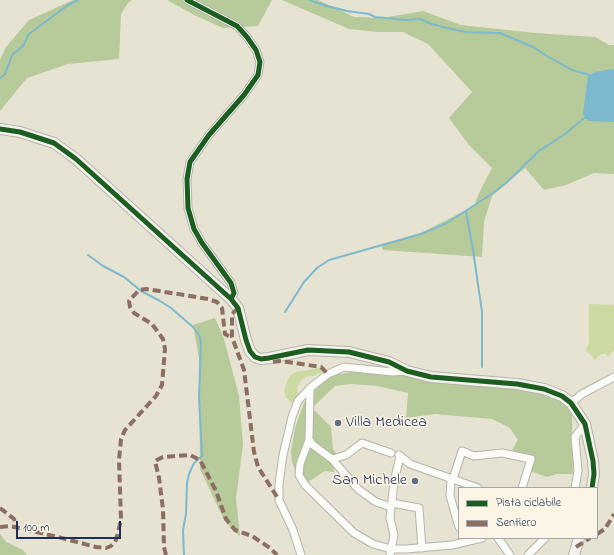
<!DOCTYPE html>
<style>
body{margin:0}
#map{position:relative;width:614px;height:555px;overflow:hidden;background:#e7e3d2;font-family:"Indie Flower",sans-serif}
canvas{display:block}
.legend{position:absolute;left:458px;top:487px;width:140px;height:52px;box-sizing:border-box;background:#fcf5e5;border:1px solid #a2a6af;margin:0;padding:5px 7px;list-style:none;font-size:12px;color:#1b2f5e}
.legend li{display:flex;align-items:center;gap:8px;height:20px}
.legend b{width:20px;border:1px solid #a2a6af}
.scale{position:absolute;left:16px;top:521px;width:105px;height:18px;box-sizing:border-box;border:2px solid #1b2f5e;border-top:0;padding-left:5px;font-size:12px;line-height:14px;white-space:nowrap;color:#1b2f5e;-webkit-text-stroke:3px #fcf5e5;paint-order:stroke}
</style>
<div id="map">
<canvas width="614" height="555"></canvas>
<ul class="legend">
<li><b style="height:5px;background:#1b5e20"></b>Pista ciclabile</li>
<li><b style="height:5px;background:#8d6e63"></b>Sentiero</li>
</ul>
<div class="scale">100 m</div>
</div>
<script>
const c = document.querySelector('canvas').getContext('2d');
c.lineJoin = 'round';
function fill(path, color) { c.fillStyle = color; c.fill(path, 'evenodd'); }
const shape = rows => new Path2D(rows.map(r => 'M' + r).join(''));
function stroke(path, color, width, dash) { c.strokeStyle = color; c.lineWidth = width; c.lineCap = dash ? 'butt' : 'round'; c.setLineDash(dash || []); c.stroke(path); }
function label(font, color, halo, rows, align = 'center') {
  c.font = font + ' "Indie Flower",sans-serif'; c.lineWidth = 3; c.setLineDash([]); c.textBaseline = 'middle'; c.strokeStyle = halo; c.fillStyle = color; for (const [text, x, y, turn = 0] of rows) {
    c.save(); c.translate(x, y); c.rotate((+turn || 0) * Math.PI / 180); c.textAlign = isNaN(turn) ? turn : align; if (halo) c.strokeText(text, 0, 0); c.fillText(text, 0, 0); c.restore();
  }
}
const green = shape([
 [589,304,614,305,614,350,608,357,606,354,601,354,595,360,586,350,589,342],
 [320,368,323,371,314,376,305,377,302,380,298,385,297,390,299,393,294,405,286,398,284,390,288,379,291,375,296,372]
]);
const forest = shape([
 [73,0,132,0,128,3,121,14,119,59,68,64,27,78,0,111,0,60,6,47,29,20],
 [167,0,272,0,258,26,223,28,194,15],
 [282,0,318,0,354,17,382,18,423,11,461,25,535,33,595,37,609,45,614,45,614,174,594,173,566,185,544,190,525,168,492,196,484,222,482,257,383,250,381,245,423,232,474,206,479,193,492,168,469,145,449,118,472,92,428,44,403,32,378,32,349,29],
 [215,318,224,339,239,396,243,445,236,498,240,537,224,520,200,469,199,358,193,325],
 [353,372,397,375,548,393,566,402,572,413,573,474,557,474,547,477,530,471,534,457,512,450,518,440,510,428,492,419,435,414,406,418,408,393,377,386,351,384,335,386,312,408,331,427,333,449,339,458,333,465,334,472,325,471,302,486,292,462,291,452,295,428,304,403,318,387,333,375],
 [0,534,6,542,23,550,27,555,0,555]
]);
const water = shape([
 [614,69,614,122,588,121,583,114,588,76,595,72]
]);
const stream = shape([
 [309,0,327,6,347,11,369,14,375,17,406,20,421,19,429,23,447,28,466,32,500,33,533,47,547,56,572,70,590,75],
 [0,78,5,74,12,55,23,46,29,34,68,5,78,0],
 [466,211,473,250,482,312,482,367],
 [88,255,103,266,124,277,141,291,160,301,171,308,193,327,199,335,201,342,199,397,202,456,194,463,189,474,187,483,186,514,183,530,184,555],
 [285,312,304,282,317,268,329,260,421,234,447,223,493,193,506,183,539,151,565,134,583,119,587,117]
]);
const street = shape([
 [187,0,237,26,247,37,256,50,260,62,258,75,244,95,209,135,190,162,187,179,188,208,194,229,202,243,231,283,234,293,231,299],
 [310,388,309,440,300,464,299,475,305,485,354,533,373,544,391,549,406,549,452,545,482,538],
 [571,403,582,394,614,377],
 [309,440,313,445,332,459,346,455,362,443,391,453],
 [399,455,410,464,478,488],
 [332,459,358,489,376,502,391,507],
 [451,479,450,496,459,527],
 [453,479,462,451,474,456,502,453,531,459,522,488],
 [575,488,578,471,575,437,585,424],
 [392,503,419,508,422,548],
 [498,538,510,555],
 [301,555,293,530,279,500,279,484,283,455,292,417,298,401,310,388,328,374,344,367,392,372,407,371],
 [390,555,394,535,390,518,394,482,400,456],
 [528,555,545,538]
]);
const secondary = shape([
 [0,129,20,132,54,143,76,159,231,299,238,308,246,340,250,351,255,357,261,359,269,358,308,350,349,352,389,362,407,371,431,377,517,384,544,389,562,396,571,403,585,424,593,461,594,474,592,488],
 [574,555,579,538]
]);
const quiet = shape([
 [238,308,232,314,232,337,244,370,254,452,258,467,279,500],
 [273,362,279,361,288,362,321,367,328,374],
 [0,508,14,519,16,527],
 [0,527,10,526,58,537,96,547,106,548,111,546,116,540,121,520,119,460,121,439,125,430,156,396,162,385,165,349,163,339,152,324,134,313,130,307,129,301,139,290,146,289,190,296,208,299,217,302,222,308,225,334,230,337,232,337],
 [597,534,605,529,614,514],
 [576,547,590,538],
 [166,555,164,547,163,509,159,478,155,461,163,457,190,455,200,460,216,491,226,519,235,530,252,536,270,548,277,555]
]);
const cycleway = shape([
 [187,0,237,26,247,37,256,50,260,62,258,75,244,95,209,135,190,162,187,179,188,208,194,229,202,243,231,283,234,293,231,299],
 [0,129,20,132,54,143,76,159,231,299,238,308,246,340,250,351,255,357,261,359,269,358,308,350,349,352,389,362,407,371,431,377,517,384,544,389,562,396,571,403,585,424,593,461,594,474,592,488]
]);
const markers = [
 [338,423,4,"#626e87"],
 [415,481,4,"#626e87"]
];
const poiNames = [
 ["Villa Medicea",346,423],
 ["San Michele",407,481,"right"]
];
fill(green, '#ccdaa2');
fill(forest, '#b7ca99');
fill(water, '#7db9ce');
stroke(stream, '#7db9ce', 2);
stroke(street, '#b4b3ad', 9);
stroke(secondary, '#b4b3ad', 12);
stroke(street, '#fbfbf8', 7);
stroke(secondary, '#f5f2ee', 10);
stroke(quiet, '#8d6e63', 4, [8, 4]);
stroke(cycleway, '#1b5e20', 5);
for (const [x, y, r, color] of markers) { const dot = new Path2D(); dot.arc(x, y, r, 0, 2 * Math.PI); c.fillStyle = color; c.fill(dot); stroke(dot, '#fcf5e5', 1.5); }
label('16px', '#1b2f5e', '#fcf5e5', poiNames, 'left');
</script>
